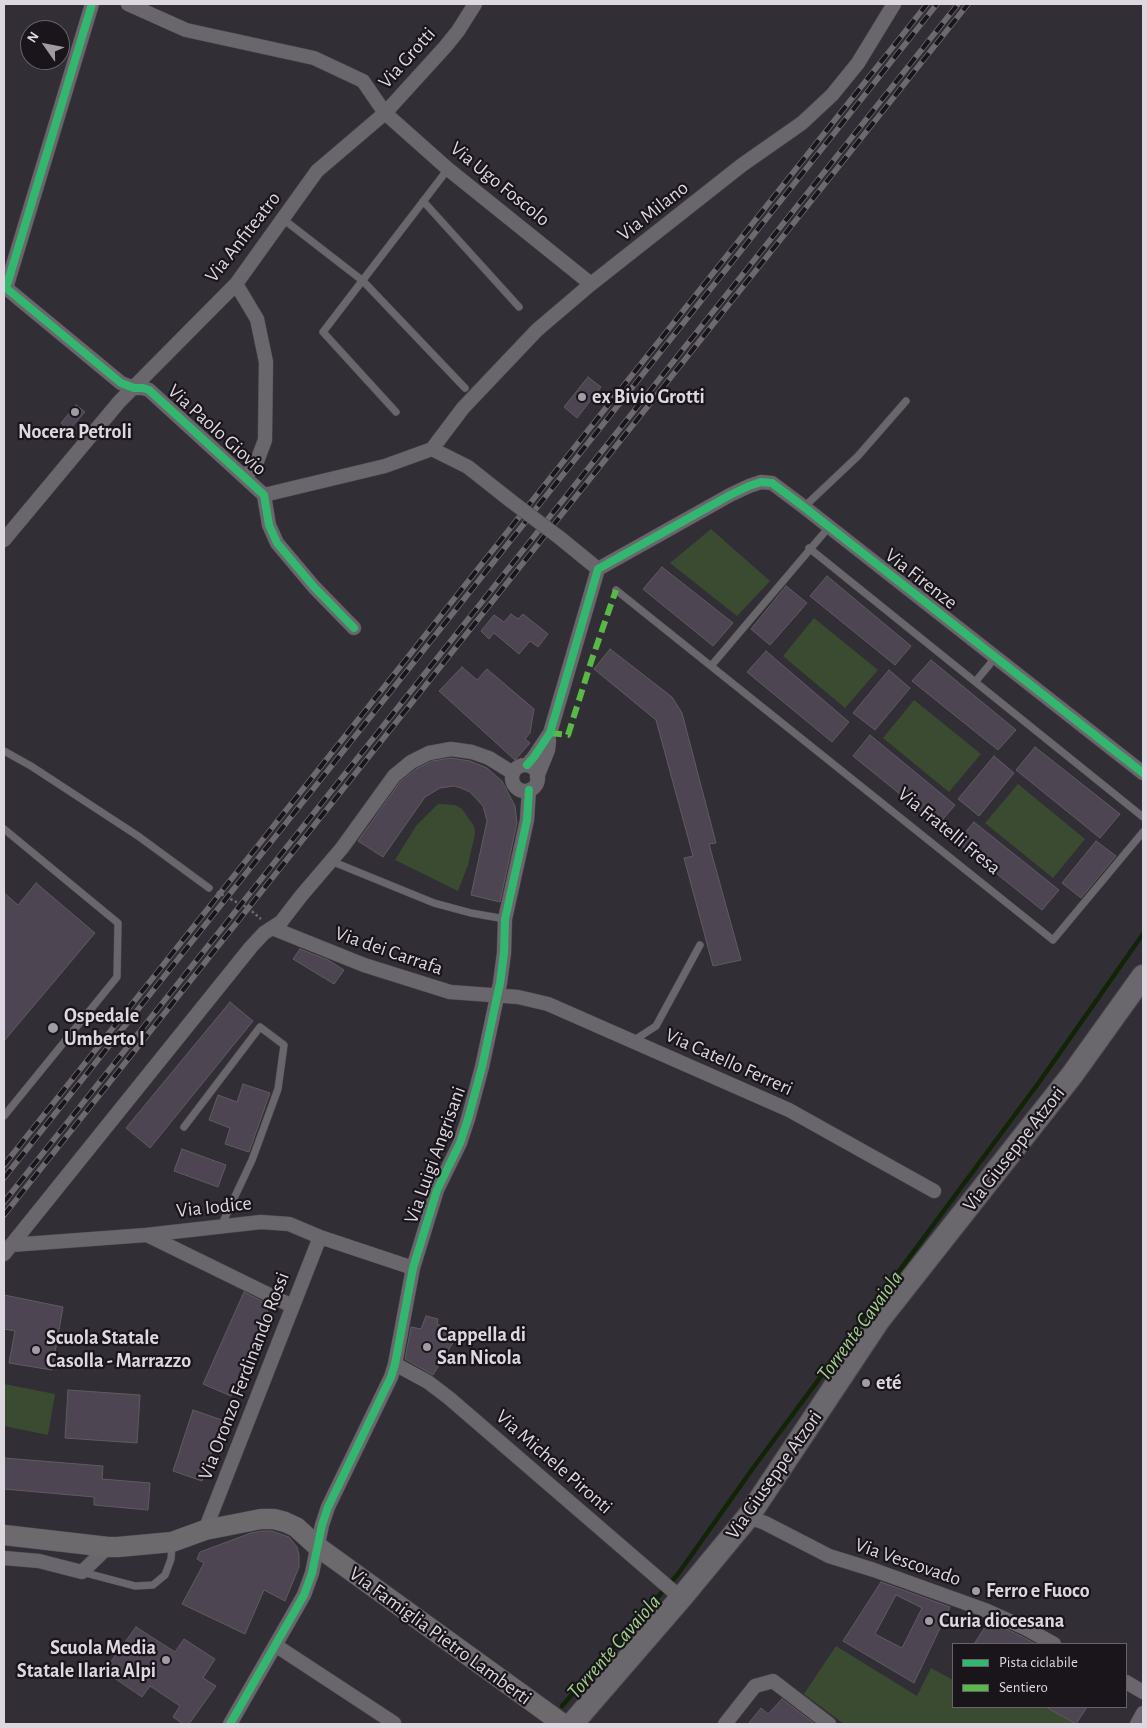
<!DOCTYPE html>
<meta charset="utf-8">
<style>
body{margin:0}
#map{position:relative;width:1147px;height:1728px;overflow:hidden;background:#322e35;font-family:"Alegreya Sans",sans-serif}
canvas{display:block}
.frame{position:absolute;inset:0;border:5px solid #ddd8e0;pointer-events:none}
.legend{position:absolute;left:952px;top:1643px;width:175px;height:65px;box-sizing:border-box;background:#19151b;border:1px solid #67636a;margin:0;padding:6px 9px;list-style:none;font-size:15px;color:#ddd8e0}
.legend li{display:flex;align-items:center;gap:10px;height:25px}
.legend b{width:25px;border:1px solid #67636a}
.north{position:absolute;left:20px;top:20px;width:50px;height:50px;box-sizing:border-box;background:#19151b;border:1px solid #67636a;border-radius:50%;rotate:303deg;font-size:14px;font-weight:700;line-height:20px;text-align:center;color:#ddd8e0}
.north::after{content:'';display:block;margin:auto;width:18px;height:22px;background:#a19ca4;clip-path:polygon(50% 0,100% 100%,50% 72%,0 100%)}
</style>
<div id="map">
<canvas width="1147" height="1728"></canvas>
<div class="frame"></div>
<ul class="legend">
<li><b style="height:6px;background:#33b770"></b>Pista ciclabile</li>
<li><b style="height:6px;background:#58b947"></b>Sentiero</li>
</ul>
<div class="north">N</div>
</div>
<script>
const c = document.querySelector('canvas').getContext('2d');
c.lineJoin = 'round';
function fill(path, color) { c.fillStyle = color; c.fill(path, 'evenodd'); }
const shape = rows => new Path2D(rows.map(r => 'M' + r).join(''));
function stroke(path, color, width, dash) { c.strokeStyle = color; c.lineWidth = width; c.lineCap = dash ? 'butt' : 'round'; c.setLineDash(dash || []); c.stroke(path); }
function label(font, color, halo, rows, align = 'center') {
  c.font = font + ' "Alegreya Sans",sans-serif'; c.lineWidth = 4.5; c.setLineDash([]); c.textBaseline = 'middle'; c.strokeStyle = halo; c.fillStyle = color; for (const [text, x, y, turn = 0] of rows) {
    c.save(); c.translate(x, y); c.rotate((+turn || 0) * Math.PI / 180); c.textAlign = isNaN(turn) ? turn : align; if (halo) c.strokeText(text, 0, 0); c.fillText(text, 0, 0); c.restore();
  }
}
const green = shape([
 [711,529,770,581,737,616,670,563],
 [814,618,878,670,845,708,783,656],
 [914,700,981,754,949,792,883,738],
 [1018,784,1085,839,1053,878,985,823],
 [438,804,455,805,462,809,474,826,475,834,468,865,458,891,395,860,416,826],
 [4,1384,55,1394,48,1435,4,1426],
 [836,1646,917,1696,931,1668,953,1680,953,1707,1046,1707,1076,1724,844,1724,804,1694]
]);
const stream = shape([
 [562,1706,678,1574,756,1464,1040,1081,1143,934]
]);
const building = shape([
 [588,377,601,387,577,418,564,407,588,377],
 [76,405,85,412,69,430,61,423,76,405],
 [662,567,733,623,713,646,643,589,662,567],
 [827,576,911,646,895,665,810,596,827,576],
 [786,586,807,603,770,645,751,629,786,586],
 [511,614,518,619,523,614,548,634,538,647,530,641,519,654,494,633,489,639,481,631,494,615,504,622,511,614],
 [610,649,672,697,682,713,716,843,709,844,741,960,713,966,684,858,693,856,656,720,594,669,610,649],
 [766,651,849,722,832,742,747,672,766,651],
 [931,660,1016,730,998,750,912,681,931,660],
 [462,667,477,680,487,669,534,709,530,733,525,739,530,743,515,760,439,691,462,667],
 [889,670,910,688,875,730,853,713,889,670],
 [870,735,955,805,938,825,853,756,870,735],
 [1035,747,1120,814,1100,838,1016,770,1035,747],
 [994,756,1014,773,979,816,958,799,994,756],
 [451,758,470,761,487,768,502,781,515,806,517,823,500,902,471,895,487,821,483,806,470,792,461,788,454,786,440,788,425,797,383,857,358,841,400,782,416,769,432,761,451,758],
 [974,822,1059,890,1042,910,957,842,974,822],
 [1096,841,1116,856,1081,898,1062,883,1096,841],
 [36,883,95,933,4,1041,4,893,18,905,36,883],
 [300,949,328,960,344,970,334,984,293,959,300,949],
 [230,1002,253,1021,150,1148,126,1128,230,1002],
 [243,1084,270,1093,249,1152,225,1144,230,1128,209,1120,218,1095,237,1102,243,1084],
 [182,1149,226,1165,218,1187,174,1171,182,1149],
 [244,1292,270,1305,231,1396,203,1384,244,1292],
 [4,1295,63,1307,52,1370,9,1363,15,1331,4,1329,4,1295],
 [426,1316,438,1319,437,1324,459,1333,433,1375,405,1359,411,1327,421,1329,426,1316],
 [68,1390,140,1395,137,1443,65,1438,68,1390],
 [193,1410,222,1420,202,1481,173,1471,193,1410],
 [4,1458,103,1466,102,1479,150,1483,148,1510,94,1505,94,1497,4,1489,4,1458],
 [262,1531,272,1531,289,1537,297,1547,299,1555,299,1567,285,1601,264,1590,245,1634,182,1604,204,1563,197,1559,200,1552,251,1533,262,1531],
 [881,1582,950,1607,914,1683,843,1641,881,1582],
 [896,1595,922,1608,902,1648,875,1634,896,1595],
 [989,1621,1021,1636,1036,1644,974,1644,989,1621],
 [136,1627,175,1652,184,1639,215,1659,203,1678,216,1686,189,1724,183,1724,173,1717,180,1706,150,1686,142,1697,104,1671,136,1627],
 [782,1699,815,1724,748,1724,761,1708,768,1714,782,1699],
 [1046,1707,1087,1707,1076,1724,1046,1707]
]);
const path = shape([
 [217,892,248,908,261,919]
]);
const lane = shape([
 [423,201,519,307],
 [283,219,363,281,465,388],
 [396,412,323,332,448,169],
 [804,507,858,456,906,401],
 [809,548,1143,817],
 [616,590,1053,940,1143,832],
 [711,666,829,527],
 [976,681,990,664,994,656],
 [4,751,31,766,138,836,209,888],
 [4,829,118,923,117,977,4,1116],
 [331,861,434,903,471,913,505,919],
 [633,1041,656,1026,700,945],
 [184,1127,260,1027,284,1045,278,1089,252,1160,221,1226],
 [82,1572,135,1586,153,1585,165,1575,171,1559,172,1545]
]);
const street = shape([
 [92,4,6,288,121,383,134,388,143,388,149,390,264,495,269,525,277,543,314,587,354,628],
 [128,4,186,30,314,58,363,81,385,113,448,169,591,284],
 [236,284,257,319,266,362,265,440,256,464,245,477],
 [432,449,463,408,537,330,591,284,742,165,802,123,832,95,858,63,894,4],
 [264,495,385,466,432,449,468,467,511,501],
 [560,538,598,569],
 [4,540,119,402,236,284,317,171,385,113,445,47,458,31,475,4],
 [527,765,534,757,550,733,598,569,730,495,749,486,761,482,772,483,804,507,1143,773],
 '512 778a13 13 0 1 1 26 0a13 13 0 1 1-26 0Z',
 [537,777,548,750,549,741],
 [272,928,364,965,450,992,518,997,548,1004,789,1110,934,1191],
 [147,1235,292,1306],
 [11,1245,146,1235,261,1222,289,1224,320,1237,413,1268],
 [4,1254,251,947,264,933,281,922,301,896,342,848,394,776,411,762,429,753,451,749,472,752,489,758,513,773],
 [395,1364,428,1382,449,1398,681,1598],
 [748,1517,765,1523,829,1556,874,1570,985,1610,1025,1628,1054,1644],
 [205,1530,320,1237],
 [4,1558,39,1561,82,1572,108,1547],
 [275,1645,394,1723],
 [1126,1682,1143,1692],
 [230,1724,304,1595,312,1573,322,1525,328,1507,391,1377,395,1364,413,1268,437,1190,460,1143,468,1119,482,1067,500,983,504,953,505,919,527,820,529,790],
 [725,1724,755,1686,773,1681,829,1724],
 [1137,1724,1143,1713]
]);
const secondary = shape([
 [4,1535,108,1547,118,1547,172,1542,205,1530,261,1519,274,1519,285,1522,296,1527,318,1547,563,1724]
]);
const primary = shape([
 [572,1724,681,1598,748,1517,879,1320,1072,1075,1143,976]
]);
const rail = shape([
 [4,1165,927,4],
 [4,1178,937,4],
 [4,1202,958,4],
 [4,1215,968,4]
]);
const streetBridge = shape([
 [511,501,560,538]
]);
const quiet = shape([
 [550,733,568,735,591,662,616,590]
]);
const cycleway = shape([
 [92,4,6,288,121,383,134,388,143,388,149,390,264,495,269,525,277,543,314,587,354,628],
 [527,765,534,757,550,733,598,569,730,495,749,486,761,482,772,483,804,507,1143,773],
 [230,1724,304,1595,312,1573,322,1525,328,1507,391,1377,395,1364,413,1268,437,1190,460,1143,468,1119,482,1067,500,983,504,953,505,919,527,820,529,790]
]);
const markers = [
 [582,397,5,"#a19ca4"],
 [75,412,5,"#a19ca4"],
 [53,1028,6,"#a19ca4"],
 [427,1347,5,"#a19ca4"],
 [36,1350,5,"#a19ca4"],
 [866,1383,5,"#a19ca4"],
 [976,1591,5,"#a19ca4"],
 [929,1621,5,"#a19ca4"],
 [166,1660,5,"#a19ca4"]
];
const streetNames = [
 ["Via Grotti",407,58,-48],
 ["Via Ugo Foscolo",500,184,39],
 ["Via Milano",653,211,-38],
 ["Via Anfiteatro",243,237,-52],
 ["Via Paolo Giovio",217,430,42],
 ["Via Firenze",921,579,38],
 ["Via Fratelli Fresa",949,831,39],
 ["Via dei Carrafa",389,951,19],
 ["Via Catello Ferreri",729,1062,24],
 ["Via Giuseppe Atzori",1014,1149,-52],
 ["Via Luigi Angrisani",435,1155,-70],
 ["Via Iodice",214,1207,-6],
 ["Via Oronzo Ferdinando Rossi",244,1376,-69],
 ["Via Michele Pironti",554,1462,41],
 ["Via Giuseppe Atzori",774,1475,-55],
 ["Via Vescovado",908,1562,19],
 ["Via Famiglia Pietro Lamberti",440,1636,36]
];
const poiNames = [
 ["ex Bivio Grotti",592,397],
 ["Nocera Petroli",75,432,"center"],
 ["Ospedale",64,1016],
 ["Umberto I",64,1039],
 ["Cappella di",437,1335],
 ["San Nicola",437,1358],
 ["Scuola Statale",46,1338],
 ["Casolla - Marrazzo",46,1361],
 ["eté",876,1383],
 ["Ferro e Fuoco",986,1591],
 ["Curia diocesana",939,1621],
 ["Scuola Media",156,1648,"right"],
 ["Statale Ilaria Alpi",156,1671,"right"]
];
const waterNames = [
 ["Torrente Cavaiola",860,1326,-54],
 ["Torrente Cavaiola",614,1647,-49]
];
fill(green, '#3a4b32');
stroke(stream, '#112407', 4.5);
fill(building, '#4d4652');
stroke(building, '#5f5b61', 1);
stroke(lane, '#4d4a50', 8);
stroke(street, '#4d4a50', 15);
stroke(secondary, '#4d4a50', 21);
stroke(primary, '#4d4a50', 24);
stroke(path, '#6f6d70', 2.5, [2.5, 2.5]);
stroke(lane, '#69676b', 7);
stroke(street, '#69676b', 14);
stroke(secondary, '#6d6a6e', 20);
stroke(primary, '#6b686d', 22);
stroke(rail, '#6d6a6e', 5.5);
stroke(rail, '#19151b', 4, [11]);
stroke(streetBridge, '#4d4a50', 15, []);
stroke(streetBridge, '#69676b', 14);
stroke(quiet, '#58b947', 6, [12, 6]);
stroke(cycleway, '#33b770', 8);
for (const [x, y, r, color] of markers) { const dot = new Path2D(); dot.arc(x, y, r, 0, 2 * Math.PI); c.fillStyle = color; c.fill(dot); stroke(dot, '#19151b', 2); }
label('20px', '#ddd8e0', '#19151b', streetNames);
label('bold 20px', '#ddd8e0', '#19151b', poiNames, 'left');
label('italic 21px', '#a1d089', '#19151b', waterNames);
</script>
